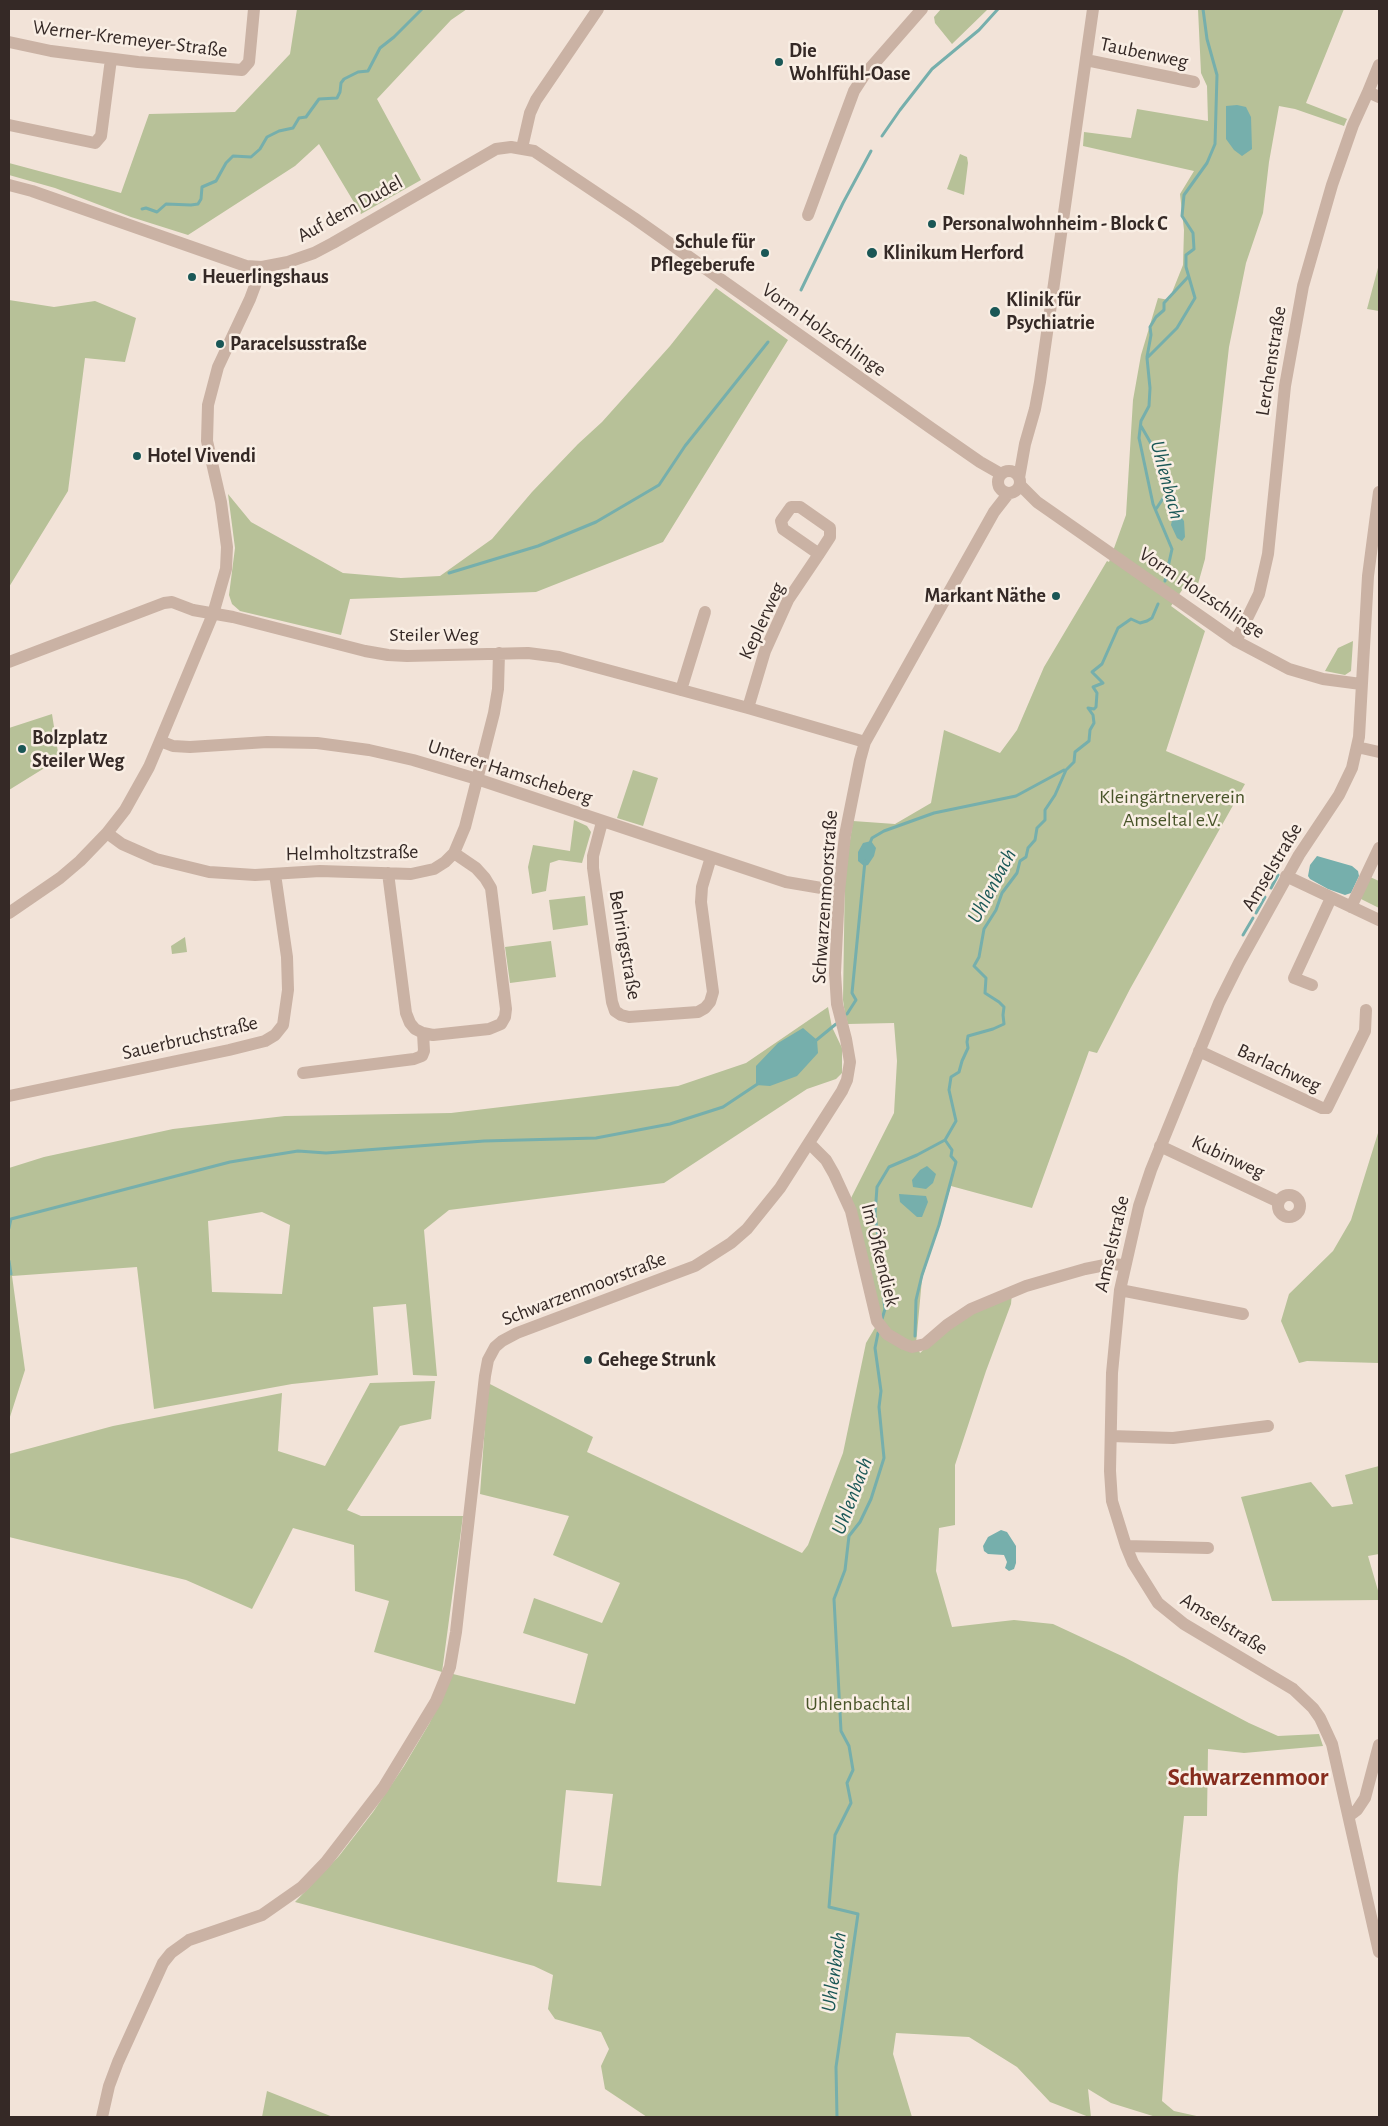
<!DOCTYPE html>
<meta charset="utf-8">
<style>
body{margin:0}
#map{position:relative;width:1388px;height:2126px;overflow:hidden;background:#f2e3d8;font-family:"Alegreya Sans",sans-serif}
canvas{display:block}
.frame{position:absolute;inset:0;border:10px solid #352926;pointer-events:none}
</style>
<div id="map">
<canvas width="1388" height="2126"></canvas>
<div class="frame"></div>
</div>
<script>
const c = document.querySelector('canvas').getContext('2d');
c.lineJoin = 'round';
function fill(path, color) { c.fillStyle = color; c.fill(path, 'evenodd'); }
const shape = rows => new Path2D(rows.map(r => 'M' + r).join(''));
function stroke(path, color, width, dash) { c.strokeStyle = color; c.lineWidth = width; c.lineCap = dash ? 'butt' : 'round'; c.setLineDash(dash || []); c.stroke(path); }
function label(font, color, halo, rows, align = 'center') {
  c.font = font + ' "Alegreya Sans",sans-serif'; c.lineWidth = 5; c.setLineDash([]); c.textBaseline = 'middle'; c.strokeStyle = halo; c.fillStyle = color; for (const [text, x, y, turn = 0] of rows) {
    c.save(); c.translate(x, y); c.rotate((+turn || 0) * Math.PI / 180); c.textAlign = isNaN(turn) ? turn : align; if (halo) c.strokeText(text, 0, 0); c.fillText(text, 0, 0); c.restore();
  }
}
const green = shape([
 [297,9,467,9,451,20,377,99,421,180,361,214,319,144,295,166,188,235,131,217,55,188,9,175,9,163,121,193,149,114,235,112,290,54],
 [941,9,988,9,952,44,935,23,934,17],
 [1198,9,1344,9,1306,103,1347,119,1344,126,1295,109,1279,106,1269,162,1263,213,1246,263,1229,347,1205,559,1198,584,1187,583,1171,606,1205,631,1166,751,1245,784,1130,989,1097,1053,1089,1051,1032,1208,951,1186,922,1279,916,1344,920,1353,950,1325,1012,1293,1011,1304,986,1371,955,1465,955,1525,939,1528,936,1571,952,1627,1014,1620,1053,1624,1124,1657,1249,1723,1278,1736,1319,1734,1323,1746,1244,1753,1208,1749,1207,1816,1184,1816,1178,1875,1162,2101,1174,2111,1201,2117,1156,2117,1111,2103,1088,2089,1091,2117,1089,2117,1050,2102,1017,2067,969,2037,896,2033,893,2054,912,2117,647,2117,605,2089,601,2066,609,2049,601,2032,555,2019,548,2009,553,1975,534,1966,295,1902,339,1856,373,1812,404,1766,429,1724,453,1674,575,1704,588,1654,523,1633,534,1598,602,1623,620,1583,553,1555,569,1516,480,1494,488,1383,593,1437,587,1452,802,1553,808,1545,843,1453,866,1343,879,1321,851,1198,894,1113,897,1061,894,1023,848,1024,845,1014,843,1000,845,872,853,821,895,824,931,803,944,730,1000,753,1017,730,1044,667,1107,561,1109,562,1126,515,1133,400,1141,355,1158,298,1169,300,1183,265,1184,230,1180,194,1194,171,1083,146,1084,132,1131,138,1137,109,1208,121,1207,86,1201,73],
 [566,1790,613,1794,601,1886,557,1882],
 [960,154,967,157,968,163,964,195,947,189],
 [1379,264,1379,311,1367,309],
 [716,288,788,340,663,542,536,592,350,599,341,635,240,611,232,604,229,595,235,548,228,494,251,522,343,573,401,578,440,576,492,539,532,492,578,444,602,422,670,346],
 [9,300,54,307,95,301,136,318,125,362,85,358,68,491,9,587],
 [1353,641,1351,671,1345,675,1325,671,1338,648],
 [52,714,59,759,9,790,9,728],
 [633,770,658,778,643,826,617,818],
 [574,820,587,826,591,832,582,863,559,860,550,863,546,891,532,894,528,867,533,845,570,851],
 [1370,877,1379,881,1379,908,1359,898],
 [585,896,588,925,553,930,549,900],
 [185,937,187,952,172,954,171,946],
 [551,941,556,977,510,983,505,947],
 [828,1007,832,1027,842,1048,842,1073,836,1079,807,1089,664,1183,449,1210,424,1230,437,1376,413,1375,406,1304,373,1307,378,1375,292,1384,154,1409,137,1267,12,1276,25,1370,9,1420,9,1168,44,1157,173,1129,285,1116,451,1113,678,1086,746,1063],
 [262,1212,290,1225,282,1294,212,1292,208,1221],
 [1378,1133,1379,1363,1307,1361,1299,1363,1281,1321,1289,1294,1333,1251,1351,1220],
 [435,1381,431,1419,400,1426,347,1510,361,1516,463,1516,442,1672,374,1652,389,1601,355,1591,354,1545,293,1528,252,1609,186,1580,9,1537,9,1454,113,1426,282,1393,278,1451,325,1466,370,1383],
 [1379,1466,1379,1554,1368,1556,1379,1594,1379,1600,1272,1601,1241,1497,1311,1482,1332,1507,1353,1504,1345,1475],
 [267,2091,333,2117,262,2117]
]);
const water = shape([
 [1237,105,1246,107,1251,117,1252,149,1242,156,1234,150,1226,139,1226,106],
 [1175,516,1181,517,1184,521,1185,537,1182,541,1177,538,1171,525,1172,520],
 [871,841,876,848,874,856,868,865,864,866,858,861,858,852,863,843],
 [1317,856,1352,866,1358,871,1359,876,1351,893,1345,895,1328,889,1310,879,1308,876,1310,865],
 [803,1028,817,1040,818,1053,797,1076,770,1086,756,1085,756,1066,778,1043],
 [927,1166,936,1174,933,1183,926,1189,913,1187,912,1180,920,1170],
 [899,1194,926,1196,928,1202,922,1217,917,1217,900,1202],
 [1001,1530,1007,1532,1016,1546,1016,1563,1014,1569,1009,1571,1005,1568,1007,1562,1004,1555,988,1554,984,1551,983,1546,988,1537]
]);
const stream = shape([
 [882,136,900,110,932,69,979,30,998,9],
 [142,209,146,208,157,212,166,204,191,205,198,204,201,199,202,187,216,181,226,163,233,156,251,157,260,149,267,137,279,131,293,128,299,118,306,117,319,99,337,98,340,92,341,83,344,79,358,72,368,71,380,48,394,37,422,9],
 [801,290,843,203,871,151],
 [1147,357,1151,335,1150,327,1156,317,1164,310,1164,303,1188,277],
 [1141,426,1164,466,1168,481,1166,494,1156,509],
 [449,573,538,546,596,522,659,485,685,446,768,342],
 [1165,581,1172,549,1153,504,1139,438,1141,421,1149,406,1150,388,1147,358,1177,328,1195,298,1186,267,1186,255,1194,249,1193,233,1182,216,1184,195,1207,163,1215,144,1217,75,1207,39,1203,9],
 [870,843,872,838,884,831,934,813,1016,796,1064,770],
 [1271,888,1278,875],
 [1256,913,1265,897],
 [1243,935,1253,918],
 [847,1014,856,1000,852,993,865,861],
 [814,1042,836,1024],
 [9,1228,11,1219,230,1162,298,1151,326,1153,484,1141,596,1138,670,1124,723,1107,759,1083],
 [9,1261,11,1274],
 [882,1319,885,1309,880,1269,877,1262,878,1237,875,1215,877,1187,889,1167,917,1155,945,1140,956,1121,949,1090,951,1077,959,1072,962,1061,968,1048,967,1042,968,1036,993,1029,1004,1024,1003,1015,1004,1007,999,1002,985,993,986,978,974,966,979,957,984,929,996,910,1002,893,1017,873,1020,861,1026,857,1028,848,1035,840,1037,828,1045,820,1045,810,1055,795,1066,770,1074,762,1075,752,1089,741,1090,730,1094,723,1093,715,1088,708,1094,709,1096,707,1097,693,1093,687,1103,683,1092,672,1102,664,1118,628,1131,619,1140,623,1147,621,1152,618,1158,604],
 [915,1336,916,1300,922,1275,939,1225,956,1162,951,1156,952,1150,945,1140],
 [837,2117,836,2067,858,1914,829,1907,835,1835,851,1803,847,1783,853,1770,849,1746,841,1731,834,1599,845,1570,849,1536,860,1522,871,1499,884,1458,879,1407,881,1391,875,1348,878,1333]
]);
const minor = shape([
 [9,42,51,51,138,62,242,70,249,62,254,9],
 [1086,60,1194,82],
 [1379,65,1368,92,1379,97],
 [9,125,95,143,101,136,111,59],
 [522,148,530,113,536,100,598,9],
 [9,185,32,191,246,266,262,267,288,262,314,253,333,243,496,149,511,147,534,151,634,218,931,428,980,462,1001,474],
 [808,215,854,91,865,74,922,9],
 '998 482a11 11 0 1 1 22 0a11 11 0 1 1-22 0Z',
 [1019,478,1025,444,1035,409,1040,382,1093,9],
 [1020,485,1037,502,1236,641,1289,669,1323,679,1361,684],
 [1379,492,1368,576,1359,737,1352,768,1339,795,1299,855,1239,963,1219,1003,1151,1170,1139,1206,1120,1290,1112,1373,1110,1471,1112,1501,1126,1546,1133,1563,1158,1603,1184,1624,1293,1689,1313,1708,1320,1718,1332,1744,1379,1952],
 [1236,641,1259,594,1268,554,1285,386,1303,286,1332,185,1353,125,1368,92],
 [9,662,164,603,172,602,193,610,233,617,365,651,388,655,407,656,528,653,559,657,748,708,865,742],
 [681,690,705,612],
 [748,708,765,651,788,600,819,554,830,537,830,528,800,507,791,507,781,521,783,529,819,554],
 [160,741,173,746,190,747,267,742,317,743,369,750,413,760,477,779,786,882,839,891],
 [1357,747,1379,752],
 [602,822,593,856,593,868,612,1002,615,1011,621,1015,629,1017,698,1012,705,1008,710,1002,713,992,701,902,702,887,711,857],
 [107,833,122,844,156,859,209,872,255,875,320,871,411,874,434,869,445,862,454,853,465,827,494,713,498,689,499,653],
 [388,873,406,1013,410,1023,415,1029,423,1033,433,1035,489,1029,501,1024,505,1017,506,1009,491,888,485,878,476,868,454,853],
 [1286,876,1379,920],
 [1351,907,1379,848],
 [9,913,60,878,80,861,107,833,125,810,149,767,160,741,213,614,226,569,227,547,221,502,207,441,208,405,218,367,250,299,262,267],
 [1312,985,1294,978,1331,898],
 [1199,1051,1322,1108,1327,1108,1365,1031,1366,1010],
 [303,1073,414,1059,422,1056,424,1051,423,1033],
 [9,1096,229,1050,265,1041,275,1035,283,1025,288,990,287,957,275,874],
 [810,1144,826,1160,834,1174,851,1211,877,1321,887,1334,904,1344,912,1347,925,1344,947,1325,971,1309,1026,1286,1085,1269,1110,1264,1124,1265],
 [1160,1146,1279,1202],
 '1278 1206a11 11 0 1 1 22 0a11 11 0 1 1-22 0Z',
 [1120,1290,1243,1314],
 [1111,1436,1173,1438,1268,1426],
 [1126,1546,1208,1548],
 [1349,1816,1357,1810,1365,1798,1379,1745],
 [102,2117,109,2086,118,2062,163,1963,171,1953,189,1940,262,1915,302,1887,326,1862,383,1788,436,1701,450,1667,456,1632,485,1376,488,1360,495,1347,502,1341,517,1333,695,1266,731,1243,747,1229,780,1188,842,1091,847,1080,850,1062,846,1039,837,1004,835,973,839,891,845,835,860,760,865,742,921,642,994,512,1008,494]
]);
const markers = [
 [779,62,5,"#1a5756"],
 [932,224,5,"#1a5756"],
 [765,253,5,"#1a5756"],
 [872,253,6,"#1a5756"],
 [192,277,5,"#1a5756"],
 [995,312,6,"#1a5756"],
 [220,344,5,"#1a5756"],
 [137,456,5,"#1a5756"],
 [1056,596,5,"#1a5756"],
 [22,749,5,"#1a5756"],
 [588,1360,5,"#1a5756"]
];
const streetNames = [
 ["Werner-Kremeyer-Straße",130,39,7],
 ["Taubenweg",1144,53,12],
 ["Auf dem Dudel",350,209,-29],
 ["Vorm Holzschlinge",824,330,35],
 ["Lerchenstraße",1271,361,-81],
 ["Vorm Holzschlinge",1202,593,34],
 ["Keplerweg",762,621,-65],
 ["Steiler Weg",434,635],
 ["Unterer Hamscheberg",510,772,18],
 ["Helmholtzstraße",352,853,-1],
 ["Amselstraße",1272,867,-59],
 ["Schwarzenmoorstraße",825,897,-86],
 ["Behringstraße",625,945,80],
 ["Sauerbruchstraße",190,1038,-13],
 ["Barlachweg",1279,1068,25],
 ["Kubinweg",1228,1157,25],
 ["Amselstraße",1112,1244,-77],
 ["Im Öfkendiek",880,1255,76],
 ["Schwarzenmoorstraße",584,1289,-21],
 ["Amselstraße",1224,1624,32]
];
const poiNames = [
 ["Die",789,51],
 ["Wohlfühl-Oase",789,74],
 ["Personalwohnheim - Block C",942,224],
 ["Schule für",755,242,"right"],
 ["Pflegeberufe",755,265,"right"],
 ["Klinikum Herford",883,253],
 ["Heuerlingshaus",202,277],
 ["Klinik für",1006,300],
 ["Psychiatrie",1006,323],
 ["Paracelsusstraße",230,344],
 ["Hotel Vivendi",147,456],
 ["Markant Näthe",1046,596,"right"],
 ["Bolzplatz",32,738],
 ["Steiler Weg",32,761],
 ["Gehege Strunk",598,1360]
];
const parkNames = [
 ["Kleingärtnerverein",1172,797],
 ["Amseltal e.V.",1172,820],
 ["Uhlenbachtal",858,1704]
];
const waterNames = [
 ["Uhlenbach",1167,480,75],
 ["Uhlenbach",992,886,-62],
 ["Uhlenbach",852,1496,-69],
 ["Uhlenbach",834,1972,-82]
];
const districtNames = [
 ["Schwarzenmoor",1248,1777]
];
fill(green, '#b7c198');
fill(water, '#76afac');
stroke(stream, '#76afac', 3);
stroke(minor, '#cab2a4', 12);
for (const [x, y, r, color] of markers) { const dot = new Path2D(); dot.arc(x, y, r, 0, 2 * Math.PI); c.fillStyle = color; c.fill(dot); stroke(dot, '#f9eee4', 2); }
label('20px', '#352926', '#f9eee4', streetNames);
label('bold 20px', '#352926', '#f9eee4', poiNames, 'left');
label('20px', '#485429', '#f9eee4', parkNames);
label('italic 21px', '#1a5756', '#f9eee4', waterNames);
label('bold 25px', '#862c1d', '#f9eee4', districtNames);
</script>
